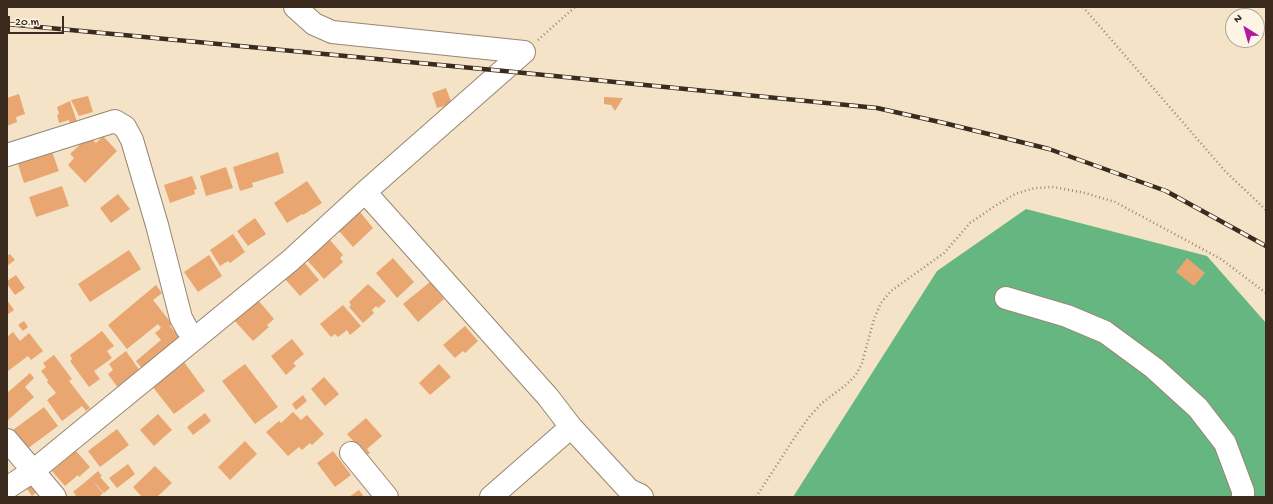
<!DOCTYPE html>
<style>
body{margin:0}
#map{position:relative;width:1273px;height:504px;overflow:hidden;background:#f4e3c7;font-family:"Gochi Hand",sans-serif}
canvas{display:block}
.frame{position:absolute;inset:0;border:8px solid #3b2a1e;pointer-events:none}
.north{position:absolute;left:1225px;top:8px;width:40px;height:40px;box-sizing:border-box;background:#fcf5e5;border:1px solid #afa495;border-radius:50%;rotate:323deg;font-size:11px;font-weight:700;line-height:16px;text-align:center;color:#3b2a1e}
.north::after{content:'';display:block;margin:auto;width:14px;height:18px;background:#b5179e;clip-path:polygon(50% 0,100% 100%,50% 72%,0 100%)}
.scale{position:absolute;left:8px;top:16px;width:56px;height:18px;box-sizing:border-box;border:2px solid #3b2a1e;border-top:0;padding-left:5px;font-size:12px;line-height:14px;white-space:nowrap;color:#3b2a1e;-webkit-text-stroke:3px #fcf5e5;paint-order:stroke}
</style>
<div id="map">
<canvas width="1273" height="504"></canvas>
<div class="frame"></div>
<div class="north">N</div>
<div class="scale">20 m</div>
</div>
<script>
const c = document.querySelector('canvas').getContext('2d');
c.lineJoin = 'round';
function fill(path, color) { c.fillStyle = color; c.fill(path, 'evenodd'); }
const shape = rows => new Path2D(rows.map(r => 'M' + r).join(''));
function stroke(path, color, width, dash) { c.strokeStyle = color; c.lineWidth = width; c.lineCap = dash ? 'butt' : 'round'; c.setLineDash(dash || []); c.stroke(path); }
const forest = shape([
 [1026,209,1207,256,1266,323,1266,497,793,497,937,271]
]);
const building = shape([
 [446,88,452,104,437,108,432,93],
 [19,94,25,114,16,117,17,122,7,126,7,98],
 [88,96,93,112,79,116,71,100],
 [604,97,623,98,615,111,611,105,604,104],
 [70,101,77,122,70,124,69,120,59,123,57,115,59,114,57,107],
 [89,136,96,143,103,136,117,151,85,183,68,165,74,158,70,154],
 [51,149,59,171,24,183,17,161],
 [278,152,284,173,252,183,253,187,240,191,233,167],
 [226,167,233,188,206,196,200,176],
 [192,176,197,189,194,190,195,194,170,203,164,185],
 [307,181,322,203,303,215,302,214,287,223,274,203],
 [62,186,69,206,36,217,29,197],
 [118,194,130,209,111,223,100,208],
 [360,212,373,228,353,247,339,231],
 [255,218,266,234,248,246,237,231],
 [233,234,245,252,230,263,228,261,220,266,210,250],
 [330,240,343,255,340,258,343,262,324,279,307,260],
 [129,250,141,269,90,302,78,284],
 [10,254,15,260,7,266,7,256],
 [209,255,222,276,198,292,184,272],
 [393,258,414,282,397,298,376,273],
 [1187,258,1205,273,1194,286,1176,272],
 [304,262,319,280,300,296,285,279],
 [16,275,25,288,15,295,7,284,7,281],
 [430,282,444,299,418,322,403,304],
 [368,284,386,301,378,308,376,306,372,310,374,313,363,323,349,307,351,305,349,302],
 [156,285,162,293,153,300,172,324,170,326,182,340,144,371,136,361,161,340,155,333,161,328,158,324,127,349,108,325],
 [7,300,14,310,7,315],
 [258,300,274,319,267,325,269,327,253,341,234,320],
 [343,305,361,326,350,335,347,330,338,337,335,334,331,337,320,324],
 [24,321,28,327,23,331,18,325],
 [465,326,478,341,465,353,463,351,455,358,443,345],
 [102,331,114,346,107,351,112,358,94,371,100,379,89,387,70,361,72,359,70,355],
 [13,332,20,341,29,333,43,351,31,360,28,356,8,371,7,369,7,337],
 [292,339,304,354,293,363,296,366,286,375,271,356],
 [126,351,140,371,118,388,108,374,113,370,109,364],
 [54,355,72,379,69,381,90,408,86,411,82,406,62,421,47,400,56,393,47,382,48,380,41,371,46,367,43,363],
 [184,362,205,391,174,414,152,386],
 [245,364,278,407,255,424,222,381],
 [439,364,451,377,430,395,419,383],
 [30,373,34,378,25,387,34,397,7,421,7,393],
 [324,377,339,394,325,406,311,389],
 [303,395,307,401,296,410,292,404],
 [44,407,58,426,27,449,13,430],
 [293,412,301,420,307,415,324,434,312,445,310,443,302,450,299,447,288,456,266,432,279,421,281,423],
 [205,413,211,421,193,435,187,427],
 [158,414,172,430,154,446,140,430],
 [366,418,382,436,367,449,370,453,366,456,347,434],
 [117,429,129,445,100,467,88,451],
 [245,441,257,454,230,480,218,467],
 [76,451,90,467,79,477,78,475,65,486,52,471],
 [333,451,351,475,335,487,317,463],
 [128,464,135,474,117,488,109,478],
 [155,466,172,483,157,497,142,497,133,487],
 [98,471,102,476,100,477,110,488,104,493,90,478],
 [90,478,103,493,99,497,74,497,76,495,73,492],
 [29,482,37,492,32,496,25,486],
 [359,490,364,497,349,497]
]);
const path = shape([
 [1083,7,1225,171,1266,210],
 [538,40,575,7],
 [756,497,795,437,810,416,822,403,847,384,856,375,862,363,874,319,881,303,891,291,944,253,970,223,995,206,1015,194,1035,188,1054,187,1085,193,1115,202,1221,259,1266,293]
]);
const minor = shape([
 [295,7,314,24,332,32,524,52],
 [7,155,115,121,125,127,132,140,157,225,181,318,187,329,196,338],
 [365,192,548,397,571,427,629,490,640,495,642,497],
 [1006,298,1067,316,1105,332,1154,368,1198,408,1225,443,1243,491,1243,497],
 [7,440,55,497],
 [351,453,387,497],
 [7,488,33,471,291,260,365,192,524,52],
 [491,497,571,427]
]);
const rail = shape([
 [7,24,504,71,877,108,944,123,1049,149,1166,191,1266,246]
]);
fill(forest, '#66b682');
fill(building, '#e9a671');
stroke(minor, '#988672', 24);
stroke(path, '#988672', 2.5, [1, 3]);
stroke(minor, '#fff', 22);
stroke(rail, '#3b2a1e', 4.5);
stroke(rail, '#fcf5e5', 3, [9]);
</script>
